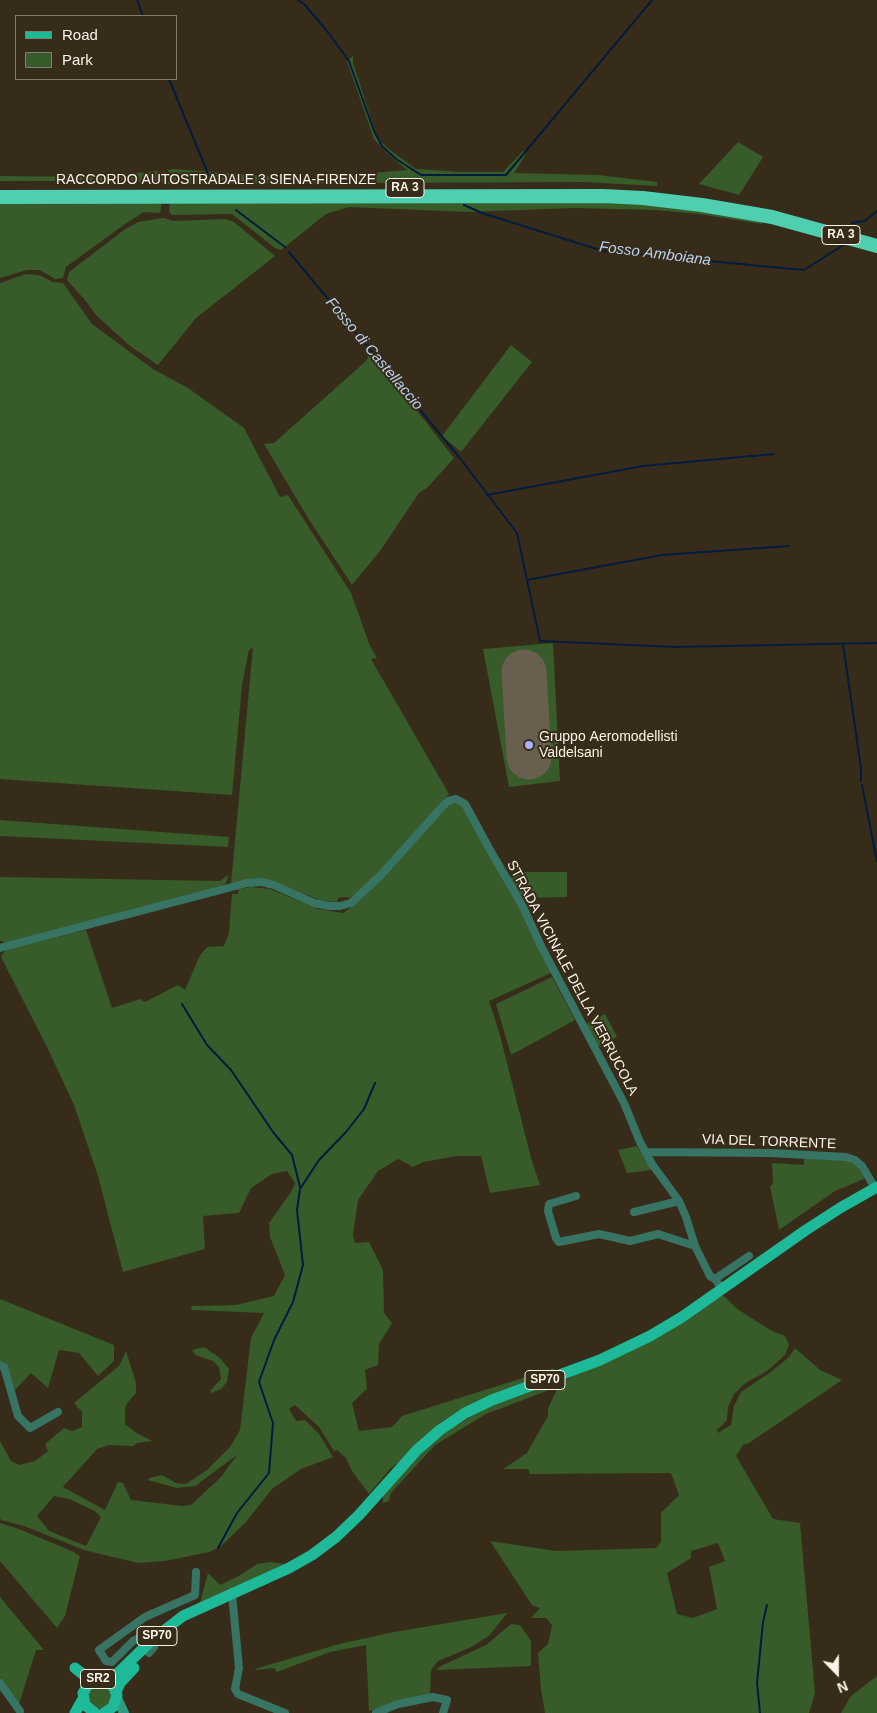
<!DOCTYPE html>
<style>
body{margin:0}
#map{position:relative;width:877px;height:1713px;overflow:hidden;background:#372c1a;font-family:Helvetica,sans-serif}
canvas{display:block}
.legend{position:absolute;left:15px;top:15px;width:162px;height:65px;box-sizing:border-box;background:#372c1a;border:1px solid #857c6c;margin:0;padding:6px 9px;list-style:none;font-size:15px;color:#fbf3e8}
.legend li{display:flex;align-items:center;gap:10px;height:25px}
.legend b{width:25px;border:1px solid #857c6c}
.north{position:absolute;left:812px;top:1648px;width:50px;height:50px;-webkit-text-stroke:4px #372c1a;paint-order:stroke;rotate:158deg;font-size:14px;font-weight:700;line-height:20px;text-align:center;color:#fbf3e8}
.north::after{content:'';display:block;margin:auto;width:18px;height:22px;background:#fbf3e8;clip-path:polygon(50% 0,100% 100%,50% 72%,0 100%)}
</style>
<div id="map">
<canvas width="877" height="1713"></canvas>
<ul class="legend">
<li><b style="height:6px;background:#1db999"></b>Road</li>
<li><b style="height:14px;background:#375b29"></b>Park</li>
</ul>
<div class="north">N</div>
</div>
<script>
const c = document.querySelector('canvas').getContext('2d');
c.lineJoin = 'round';
function fill(path, color) { c.fillStyle = color; c.fill(path, 'evenodd'); }
const shape = rows => new Path2D(rows.map(r => 'M' + r).join(''));
function stroke(path, color, width, dash) { c.strokeStyle = color; c.lineWidth = width; c.lineCap = dash ? 'butt' : 'round'; c.setLineDash(dash || []); c.stroke(path); }
function label(font, color, halo, rows, align = 'center') {
  c.font = font + ' Helvetica,sans-serif'; c.lineWidth = 4; c.setLineDash([]); c.textBaseline = 'middle'; c.strokeStyle = halo; c.fillStyle = color; for (const [text, x, y, turn = 0] of rows) {
    c.save(); c.translate(x, y); c.rotate((+turn || 0) * Math.PI / 180); c.textAlign = isNaN(turn) ? turn : align; if (halo) c.strokeText(text, 0, 0); c.fillText(text, 0, 0); c.restore();
  }
}
const green = shape([
 [353,56,353,63,375,131,381,142,390,150,416,169,460,172,503,172,523,151,526,154,514,173,598,175,657,182,657,186,583,182,168,184,168,170,173,169,319,180,360,174,407,170,388,154,374,139,347,61],
 [738,142,763,157,739,195,699,184],
 [157,171,163,173,163,183,111,181,0,181,0,176,99,177],
 [162,201,160,213,144,212,125,224,66,267,63,278,55,279,40,270,27,270,0,278,0,204],
 [170,202,603,202,658,205,762,220,762,224,699,214,656,210,574,208,469,212,349,207,326,214,281,250,275,248,232,214,172,215,169,212],
 [164,218,173,221,225,219,234,222,275,256,196,318,158,365,130,346,97,316,85,300,67,280,69,272,124,230,138,222],
 [26,274,39,275,53,282,63,283,92,324,153,369,188,388,244,428,280,497,288,495,351,593,370,646,377,658,371,659,449,794,364,888,349,898,345,897,338,898,337,902,322,901,271,880,255,879,231,884,253,647,249,650,242,685,232,795,0,779,0,283],
 [511,345,532,362,461,452,442,436],
 [371,352,454,458,428,487,419,493,380,551,352,585,308,518,264,444,274,443,366,361],
 [553,643,560,781,509,787,483,649],
 [451,804,459,804,465,810,514,896,551,973,489,1001,500,1035,531,1158,540,1185,490,1193,481,1156,457,1156,423,1162,413,1167,398,1159,378,1171,358,1200,353,1235,355,1243,369,1242,383,1270,384,1313,392,1323,379,1344,378,1365,365,1370,367,1389,352,1403,359,1431,392,1427,402,1416,555,1368,550,1374,462,1409,440,1423,403,1459,391,1468,369,1494,352,1471,346,1458,337,1450,334,1451,319,1427,295,1405,289,1409,296,1421,305,1420,319,1434,333,1457,301,1469,272,1489,246,1522,220,1547,209,1552,165,1561,138,1563,84,1550,24,1526,1,1520,0,1518,0,1441,11,1461,19,1465,35,1461,48,1451,45,1444,64,1428,72,1431,82,1427,82,1412,74,1403,119,1366,126,1351,136,1383,136,1393,128,1402,125,1408,125,1424,135,1432,152,1441,137,1443,133,1446,109,1445,97,1449,63,1487,105,1510,118,1482,123,1483,131,1500,182,1506,191,1505,221,1477,237,1455,195,1486,177,1488,148,1480,149,1478,162,1475,176,1483,186,1484,207,1470,230,1447,240,1430,251,1338,264,1313,192,1310,191,1306,236,1305,274,1296,285,1275,270,1237,269,1223,291,1192,295,1183,287,1171,272,1174,251,1188,239,1213,203,1216,205,1249,123,1272,98,1176,74,1105,47,1047,1,957,5,950,86,930,112,1008,140,999,145,1002,178,985,185,990,200,955,207,947,224,946,229,933,232,894,238,894,239,889,252,887,270,889,318,909,343,913,354,905,381,880,442,809],
 [54,1496,69,1499,95,1511,101,1517,86,1546,49,1531,37,1516],
 [0,820,229,837,228,847,0,836],
 [516,872,567,872,567,897,525,898,523,895,520,895,510,878],
 [228,875,226,883,221,887,7,943,0,941,0,877,220,881],
 [552,977,575,1020,511,1055,496,1004],
 [605,1014,617,1037,597,1047,586,1024],
 [637,1146,652,1170,627,1173,618,1150],
 [804,1157,848,1160,854,1163,863,1174,864,1179,835,1191,779,1230,770,1186,773,1184,772,1163,804,1165],
 [721,1295,725,1297,736,1308,770,1330,785,1336,789,1345,785,1355,767,1371,744,1384,734,1394,728,1407,727,1420,717,1430,718,1433,731,1425,734,1406,741,1392,771,1372,789,1357,795,1348,820,1370,842,1380,749,1443,743,1445,736,1456,773,1519,800,1523,815,1693,809,1713,545,1713,541,1690,538,1653,548,1644,552,1625,546,1618,531,1618,540,1608,532,1605,490,1541,556,1551,656,1548,661,1542,661,1513,679,1495,671,1473,530,1474,528,1469,503,1469,527,1453,548,1416,548,1408,560,1383,574,1375,625,1354,663,1333],
 [718,1543,725,1561,709,1567,717,1609,693,1618,677,1614,667,1573,691,1558,691,1551],
 [0,1299,114,1345,114,1361,98,1376,79,1353,59,1350,48,1388,31,1373,15,1390,8,1370,0,1361],
 [204,1347,220,1358,229,1369,227,1382,221,1389,211,1393,210,1391,221,1379,219,1367,213,1361,195,1355,192,1350],
 [551,1384,549,1390,486,1414,435,1445,391,1493,389,1501,383,1503,383,1494,427,1448,452,1428,485,1408],
 [0,1523,19,1529,74,1552,80,1556,65,1616,57,1628,0,1561],
 [270,1562,285,1564,200,1603,208,1573,220,1585,239,1576,257,1564],
 [0,1597,44,1650,36,1650,19,1704,0,1678],
 [507,1613,489,1636,469,1648,438,1661,431,1670,430,1694,369,1711,366,1645,330,1652,277,1672,274,1668,256,1670,255,1669,339,1644,394,1632],
 [511,1624,520,1625,531,1641,531,1666,436,1670,441,1666,486,1645],
 [877,1676,877,1713,841,1713,851,1696],
 [97,1683,108,1686,113,1699,102,1710,91,1707,86,1693]
]);
const stream = shape([
 [137,0,143,16],
 [298,0,305,5,327,31,349,61,374,131,382,146,396,159,421,175,506,175,652,0],
 [169,79,209,176],
 [464,205,482,213,603,251,804,270,845,244],
 [236,210,285,247],
 [852,223,865,221,877,211],
 [289,252,459,457,517,533,540,641,675,647,877,643],
 [487,495,643,466,774,454],
 [527,580,662,555,789,546],
 [843,644,861,768,861,781],
 [862,785,877,862],
 [182,1004,207,1045,231,1070,273,1132,292,1155,300,1187],
 [218,1548,237,1513,269,1473,273,1423,259,1382,274,1340,293,1302,303,1265,297,1210,300,1189,319,1160,346,1132,364,1109,375,1083],
 [760,1713,757,1683,763,1622,767,1605]
]);
const runway = shape([
 [524,672,529,757]
]);
const minor = shape([
 [0,948,247,883,262,882,274,885,314,903,328,906,340,906,351,903,380,876,442,807,448,801,456,799,465,804,490,850,522,905,541,946,624,1103,640,1142,652,1164,679,1201,686,1217,695,1246,710,1276,715,1279,722,1289],
 [646,1152,771,1153,846,1157,855,1160,862,1166,875,1188],
 [576,1196,549,1204,548,1211,556,1238,559,1242,599,1234,630,1241,658,1234,695,1246],
 [634,1212,679,1201],
 [715,1279,749,1256],
 [0,1365,4,1367,18,1416,30,1428,58,1412],
 [232,1594,239,1668,235,1689,238,1694,285,1713],
 [149,1653,154,1647,154,1642,152,1637,146,1635,133,1641,112,1662,106,1661,99,1650,145,1617,195,1595,196,1572],
 [0,1683,20,1711],
 [376,1713,398,1704,433,1697,447,1700,443,1713]
]);
const secondary = shape([
 [117,1698,124,1713]
]);
const primary = shape([
 [75,1668,85,1676,96,1679],
 [103,1679,118,1673,153,1639,183,1616,289,1568,312,1555,336,1537,359,1515,417,1450,440,1430,465,1413,492,1400,600,1360,650,1336,682,1317,806,1230,840,1208,877,1187],
 [116,1692,120,1683,134,1668],
 [75,1713,83,1699],
 [95,1713,85,1705,83,1693,89,1683,99,1679,106,1680,112,1684,117,1695,113,1707,104,1713]
]);
const motorway = shape([
 [0,197,603,196,643,198,702,205,772,217,877,246]
]);
const markers = [
 [529,745,5,"#a7b1fc"]
];
const shields = [
 [405,188,38],
 [841,235,38],
 [545,1380,40],
 [157,1636,40],
 [98,1679,35]
];
const shieldNames = [
 ["RA 3",405,188],
 ["RA 3",841,235],
 ["SP70",545,1380],
 ["SP70",157,1636],
 ["SR2",98,1679]
];
const streetNames = [
 ["RACCORDO AUTOSTRADALE 3 SIENA-FIRENZE",216,180],
 ["STRADA VICINALE DELLA VERRUCOLA",572,978,62],
 ["VIA DEL TORRENTE",769,1142,2]
];
const poiNames = [
 ["Gruppo Aeromodellisti",539,737],
 ["Valdelsani",539,753]
];
const waterNames = [
 ["Fosso Amboiana",655,254,7],
 ["Fosso di Castellaccio",374,354,50]
];
fill(green, '#375b29');
stroke(stream, '#021c3e', 2);
stroke(runway, '#695f4e', 45);
stroke(minor, '#387464', 8);
stroke(secondary, '#309b82', 10);
stroke(primary, '#1db999', 11);
stroke(motorway, '#4fceb0', 14);
for (const [x, y, r, color] of markers) { const dot = new Path2D(); dot.arc(x, y, r, 0, 2 * Math.PI); c.fillStyle = color; c.fill(dot); stroke(dot, '#372c1a', 2); }
for (const [x, y, w] of shields) { const box = new Path2D(); box.roundRect(x - w / 2, y - 9.5, w, 19, 4); c.fillStyle = '#372c1a'; c.fill(box); stroke(box, '#fbf3e8', 1); }
label('bold 12px', '#fbf3e8', null, shieldNames);
label('14px', '#fbf3e8', '#372c1a', streetNames);
label('14px', '#fbf3e8', '#372c1a', poiNames, 'left');
label('italic 15px', '#bbd2f0', '#372c1a', waterNames);
</script>
